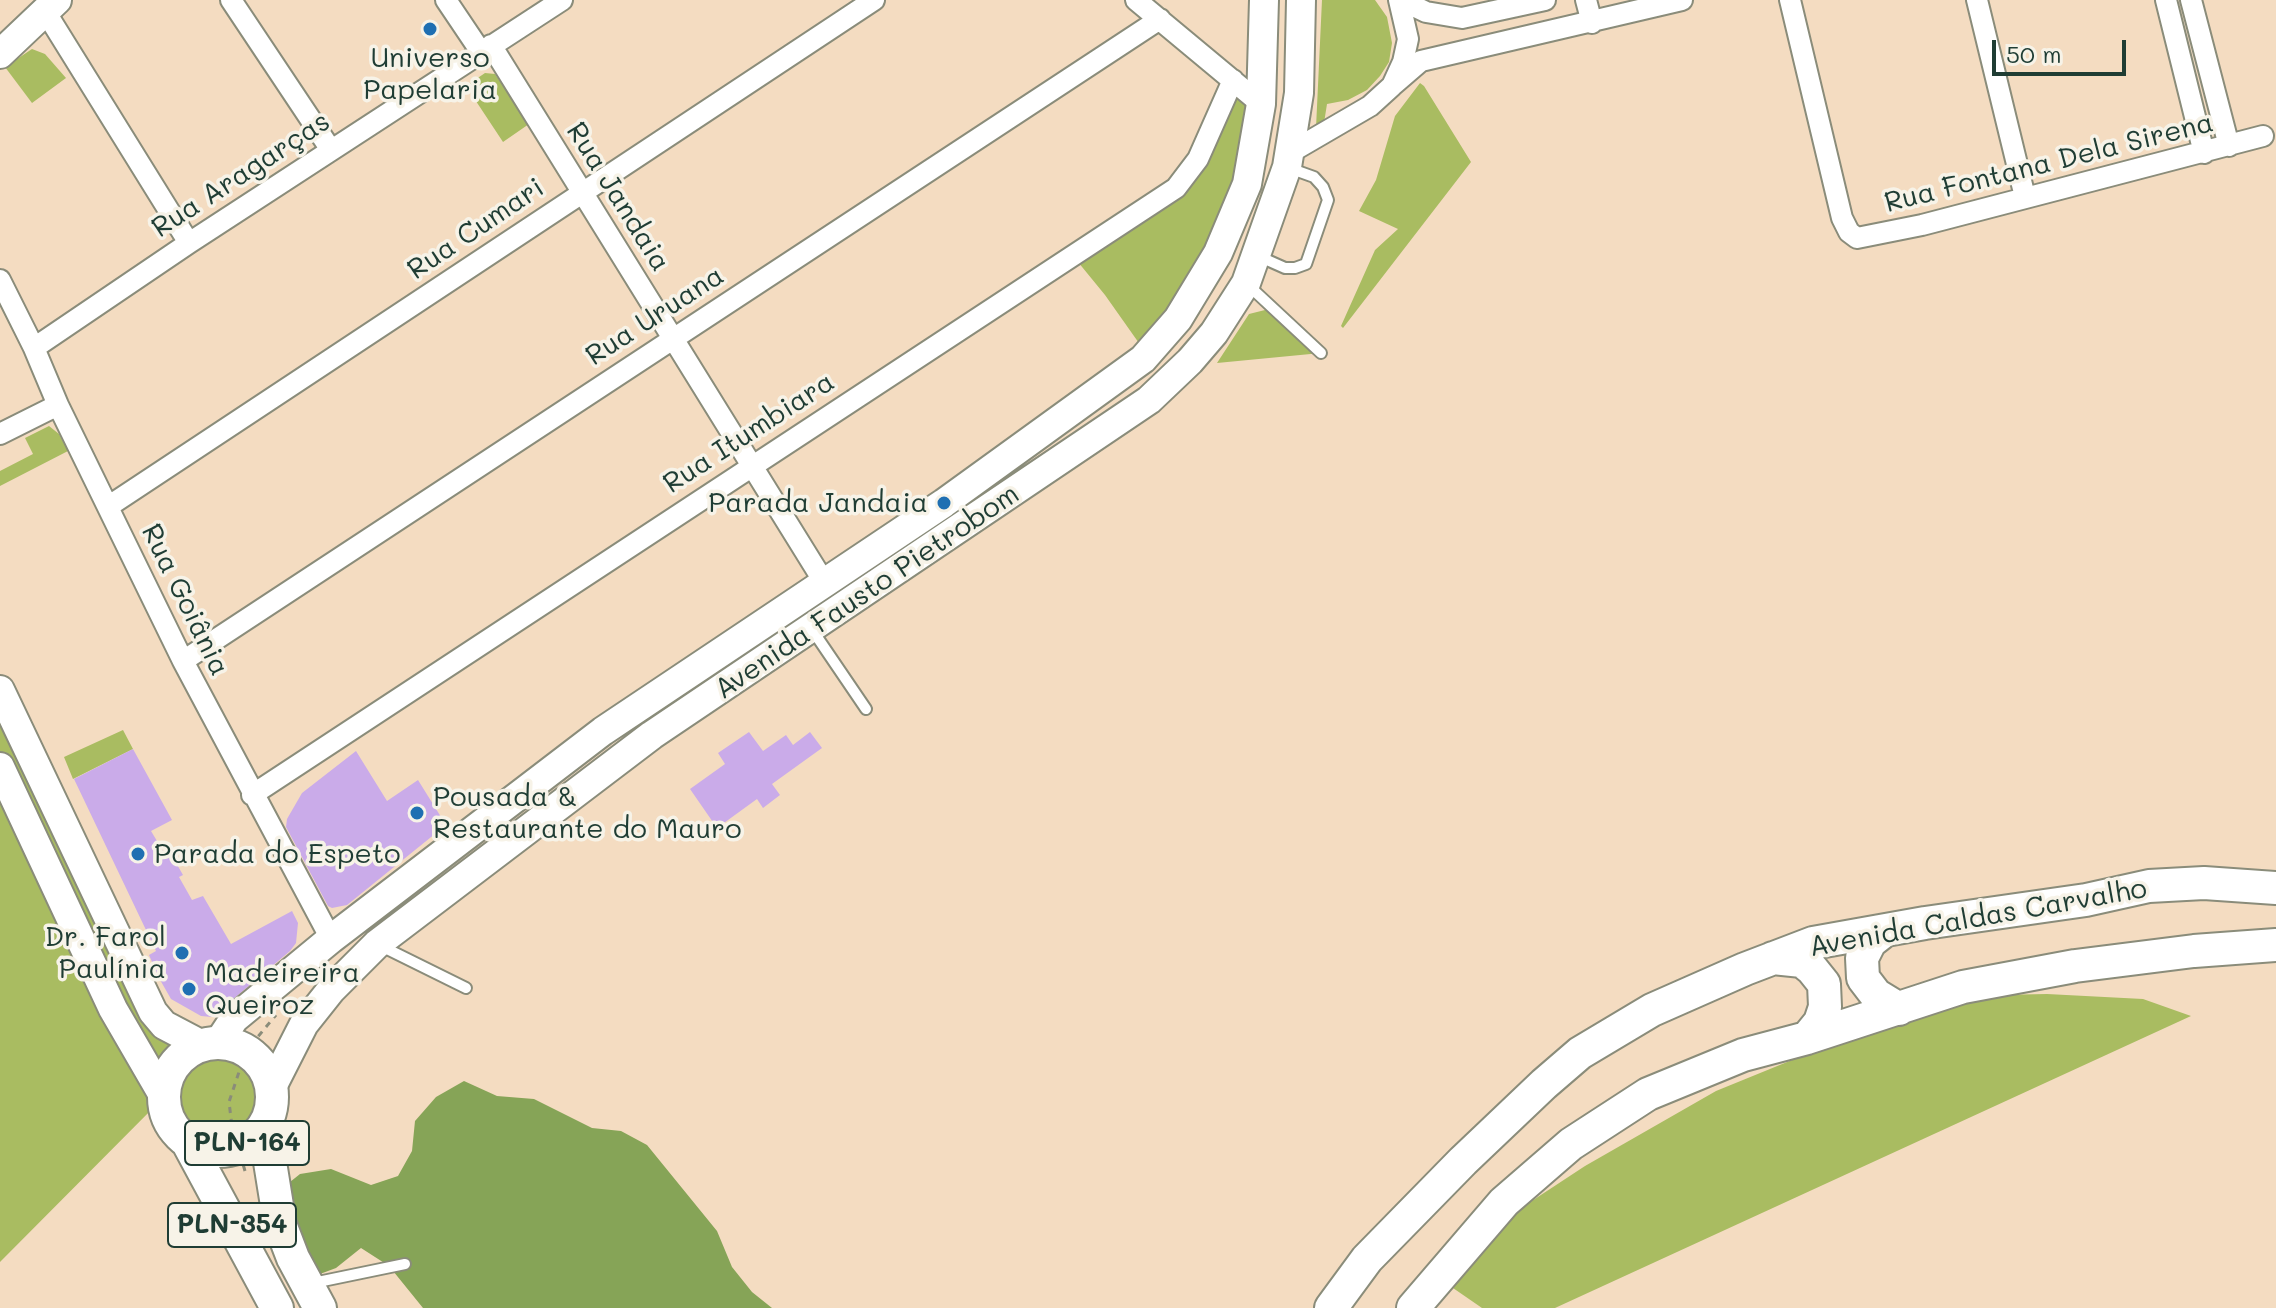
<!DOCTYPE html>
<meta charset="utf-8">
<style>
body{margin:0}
#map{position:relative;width:2276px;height:1308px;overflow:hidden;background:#f4dcc1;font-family:Mali,sans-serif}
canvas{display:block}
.scale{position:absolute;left:1992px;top:40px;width:134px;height:36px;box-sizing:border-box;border:4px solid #1f3d34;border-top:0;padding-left:10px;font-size:24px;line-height:28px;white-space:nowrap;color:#1f3d34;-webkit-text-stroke:6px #f7f3e8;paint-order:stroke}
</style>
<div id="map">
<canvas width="2276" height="1308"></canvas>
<div class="scale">50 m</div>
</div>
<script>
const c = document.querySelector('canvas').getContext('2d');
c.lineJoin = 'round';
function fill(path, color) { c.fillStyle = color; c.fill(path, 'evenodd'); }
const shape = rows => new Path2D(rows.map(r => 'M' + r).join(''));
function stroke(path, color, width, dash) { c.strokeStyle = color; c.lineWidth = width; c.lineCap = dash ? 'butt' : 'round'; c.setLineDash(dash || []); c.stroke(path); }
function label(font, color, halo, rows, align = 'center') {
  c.font = font + ' Mali,sans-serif'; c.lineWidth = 7; c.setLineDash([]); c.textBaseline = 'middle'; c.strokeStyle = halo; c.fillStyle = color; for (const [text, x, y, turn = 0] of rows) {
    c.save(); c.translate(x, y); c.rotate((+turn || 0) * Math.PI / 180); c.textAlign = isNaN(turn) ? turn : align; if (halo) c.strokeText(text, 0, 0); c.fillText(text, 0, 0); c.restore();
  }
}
const green = shape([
 [1322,0,1375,0,1387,17,1392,43,1389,62,1380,76,1367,90,1348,100,1327,104,1324,123,1316,128],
 [32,49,45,54,66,78,32,103,5,67],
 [485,73,495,74,529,124,503,142,466,86],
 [1420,83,1424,86,1471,162,1343,328,1341,326,1375,250,1398,229,1359,211,1376,180,1395,116],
 [1236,90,1255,106,1237,184,1185,292,1141,346,1105,295,1078,262,1181,193],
 [1273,308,1321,353,1217,363,1249,314],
 [49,426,59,434,68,451,0,486,0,471,33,454,25,438],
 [0,690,141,989,202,1045,187,1053,174,1065,166,1080,164,1097,0,1262],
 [123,730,133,749,73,779,64,757],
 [2047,994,2143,999,2191,1016,1555,1308,1482,1308,1453,1288,1515,1212,1585,1166,1716,1091,1949,996],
 '172 1097a46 46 0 1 1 92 0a46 46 0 1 1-92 0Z'
]);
const forest = shape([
 [464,1081,497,1096,534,1099,592,1128,621,1131,647,1145,717,1231,732,1267,752,1292,772,1308,423,1308,389,1266,361,1248,336,1268,304,1280,275,1194,300,1174,331,1169,371,1185,398,1176,412,1151,415,1121,436,1097]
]);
const building = shape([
 [749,732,763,751,786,735,793,745,810,732,822,748,772,784,780,795,763,808,757,799,717,828,690,789,725,764,718,753],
 [133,749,172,820,151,831,166,856,171,854,183,875,179,877,192,900,203,896,231,944,292,911,298,923,296,943,290,951,212,1017,201,1016,171,999,159,978,149,955,156,951,74,779],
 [356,751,387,801,418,780,446,825,347,905,332,908,328,906,286,827,287,819,302,793]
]);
const path = shape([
 [245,1171,232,1126,229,1102,246,1051,276,1015]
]);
const lane = shape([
 [1258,256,1285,268,1295,268,1306,264,1328,200,1323,187,1314,177,1289,168],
 [1248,285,1321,353],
 [813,631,866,709],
 [379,945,466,988],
 [313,1283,405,1264]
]);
const street = shape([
 [231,0,331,150],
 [446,0,481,52],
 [1136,0,1261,104],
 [1401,0,1426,12,1462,18,1545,0],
 [1586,0,1592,23],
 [1790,0,1842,218,1849,232,1857,238,1922,225,2263,136],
 [1977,0,2025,197],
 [2166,0,2204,153],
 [2191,0,2229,146],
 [45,11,189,243],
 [491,45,824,582],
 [1392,86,1421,61,1682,0],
 [1291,152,1370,106,1392,86,1403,62,1408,39,1399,0],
 [0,280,34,348,58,405,183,661,331,939],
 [34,348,189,243,562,0],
 [0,434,58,405],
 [109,506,874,0],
 [183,661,1160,19],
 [252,795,1176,188,1198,159,1233,80]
]);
const secondary = shape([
 [0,54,57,0],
 [0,690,153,1012,164,1025,202,1045],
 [0,767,113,1009,164,1097],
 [218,1043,234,1019,331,939,603,731,944,503,1143,359,1178,319,1218,253,1247,184,1261,104,1264,0],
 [271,1089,304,1024,331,990,377,944,652,735,1149,400,1190,361,1214,333,1246,283,1287,167,1299,93,1301,0]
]);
const primary = shape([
 [1884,931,1870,942,1862,958,1863,978,1876,995,1899,1009],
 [1773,958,1802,961,1812,969,1824,984,1825,1007,1820,1022,1807,1038],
 '164 1097a54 54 0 1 1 108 0a54 54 0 1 1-108 0Z',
 [264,1125,280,1224,293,1258,320,1308],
 [188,1143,277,1308],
 [1331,1308,1367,1259,1463,1161,1544,1084,1580,1053,1652,1010,1745,969,1813,943,1925,923,2086,900,2149,886,2204,883,2276,888],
 [1413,1308,1504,1202,1571,1144,1648,1094,1743,1055,1807,1038,1963,987,2075,966,2194,951,2276,945]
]);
const markers = [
 [430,29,8,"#1f6fb2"],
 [944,503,8,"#1f6fb2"],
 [417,813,8,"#1f6fb2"],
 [138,854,8,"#1f6fb2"],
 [182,953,8,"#1f6fb2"],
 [189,989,8,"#1f6fb2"]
];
const shields = [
 [247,1143,124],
 [232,1225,128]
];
const shieldNames = [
 ["PLN-164",247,1143],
 ["PLN-354",232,1225]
];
const poiNames = [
 ["Universo",430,58,"center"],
 ["Papelaria",430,90,"center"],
 ["Parada Jandaia",928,503,"right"],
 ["Pousada &",433,797],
 ["Restaurante do Mauro",433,829],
 ["Parada do Espeto",154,854],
 ["Dr. Farol",166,937,"right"],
 ["Paulínia",166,969,"right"],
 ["Madeireira",205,973],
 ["Queiroz",205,1005]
];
const streetNames = [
 ["Rua Fontana Dela Sirena",2049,163,-14],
 ["Rua Aragarças",241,175,-33],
 ["Rua Jandaia",618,197,58],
 ["Rua Cumari",476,229,-34],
 ["Rua Uruana",655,316,-33],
 ["Rua Itumbiara",749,433,-33],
 ["Avenida Fausto Pietrobom",867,592,-34],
 ["Rua Goiânia",185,600,64],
 ["Avenida Caldas Carvalho",1978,918,-10]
];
fill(green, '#a9bc61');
fill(forest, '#86a457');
fill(building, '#caabe9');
stroke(lane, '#8a8c7a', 14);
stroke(street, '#8a8c7a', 24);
stroke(secondary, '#8a8c7a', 32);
stroke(primary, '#8a8c7a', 36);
stroke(path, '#8a8c7a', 3, [6, 6]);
stroke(lane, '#fff', 10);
stroke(street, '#fff', 20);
stroke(secondary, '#fff', 28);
stroke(primary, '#fff', 32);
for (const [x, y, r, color] of markers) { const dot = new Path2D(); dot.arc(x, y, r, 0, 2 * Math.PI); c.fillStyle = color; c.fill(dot); stroke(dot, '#f7f3e8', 3); }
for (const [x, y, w] of shields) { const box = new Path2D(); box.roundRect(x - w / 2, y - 22, w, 44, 6); c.fillStyle = '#f7f3e8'; c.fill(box); stroke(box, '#1f3d34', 2); }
label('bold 26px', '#1f3d34', null, shieldNames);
label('28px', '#1f3d34', '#f7f3e8', poiNames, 'left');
label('28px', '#1f3d34', '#f7f3e8', streetNames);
</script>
